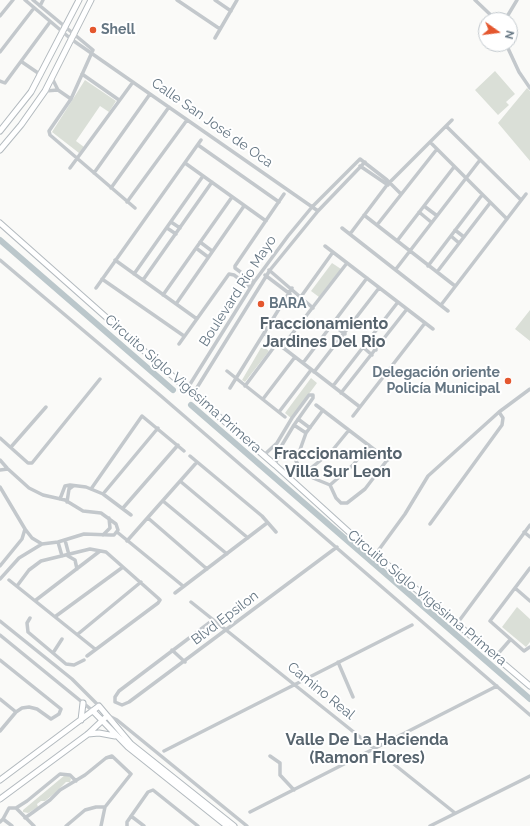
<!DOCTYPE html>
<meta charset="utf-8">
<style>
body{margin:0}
#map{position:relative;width:530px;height:826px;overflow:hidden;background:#fafaf8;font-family:Raleway,sans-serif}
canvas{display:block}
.north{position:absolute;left:478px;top:12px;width:40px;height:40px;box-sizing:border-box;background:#fff;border:1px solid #c1c8cd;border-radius:50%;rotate:104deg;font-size:11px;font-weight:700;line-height:16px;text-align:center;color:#657683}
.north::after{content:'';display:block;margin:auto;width:14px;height:18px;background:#e4572e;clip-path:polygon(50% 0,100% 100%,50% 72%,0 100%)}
</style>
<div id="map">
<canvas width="530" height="826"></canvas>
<div class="north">N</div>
</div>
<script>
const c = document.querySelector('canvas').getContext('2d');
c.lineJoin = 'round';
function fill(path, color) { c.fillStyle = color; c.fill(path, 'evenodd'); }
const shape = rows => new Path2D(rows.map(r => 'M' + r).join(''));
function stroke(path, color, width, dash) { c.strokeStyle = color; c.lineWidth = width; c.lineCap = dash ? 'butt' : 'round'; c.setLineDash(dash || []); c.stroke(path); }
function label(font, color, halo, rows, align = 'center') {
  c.font = font + ' Raleway,sans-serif'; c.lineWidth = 4; c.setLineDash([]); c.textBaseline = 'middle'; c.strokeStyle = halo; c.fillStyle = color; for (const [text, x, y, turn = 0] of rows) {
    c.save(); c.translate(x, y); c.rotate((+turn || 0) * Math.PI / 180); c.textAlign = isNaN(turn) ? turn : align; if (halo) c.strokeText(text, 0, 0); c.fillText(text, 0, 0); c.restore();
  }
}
const green = shape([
 [495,71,515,94,506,102,509,105,498,115,475,90],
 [85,80,116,101,109,112,100,106,76,141,84,147,79,153,52,132],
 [527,88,530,91,530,161,498,123],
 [332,263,341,269,319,297,311,291],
 [530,310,530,341,515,329],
 [262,346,269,351,245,382,242,380],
 [311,378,317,383,291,418,285,413],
 [517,607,530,619,530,642,526,647,502,627],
 [65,775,69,776,71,779,70,782,66,782,55,793,45,801,41,801,37,804,38,807,28,813,23,812,23,810]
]);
const river = shape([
 [0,240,173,390],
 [191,405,530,699]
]);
const street = shape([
 [25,0,71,39,318,211],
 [33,0,93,50,71,99,49,131,50,135,135,208],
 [177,0,220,29],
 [215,0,231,11],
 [475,0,496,20],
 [40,6,43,0],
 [0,16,13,0],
 [505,20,517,0],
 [215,38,237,0],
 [506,44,519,72,530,88],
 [0,52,34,8],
 [22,62,41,75],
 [82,74,119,100],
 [52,78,58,90,71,99],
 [0,81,5,83,50,22],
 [45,91,58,90],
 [446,126,521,200],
 [430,142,507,219],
 [198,145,279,202],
 [185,163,266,221],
 [360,166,388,185],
 [70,168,133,82],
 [94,173,150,94],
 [111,188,169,107],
 [127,202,187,120],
 [424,206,436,215],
 [419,212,431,222],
 [364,215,455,286],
 [171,222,180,228],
 [377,225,437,149],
 [167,228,176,234],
 [342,228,448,311],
 [455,230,464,237],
 [350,234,387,185,452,120],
 [451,236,459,243],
 [397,241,454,167],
 [200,242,212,251],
 [325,246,433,329],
 [196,248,208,257],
 [0,260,161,396,530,715],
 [115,260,197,319],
 [428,266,482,195],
 [396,269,480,160],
 [269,270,313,308],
 [437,272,490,203],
 [134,274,203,176],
 [265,275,290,294],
 [102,279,184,336],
 [143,280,212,182],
 [254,282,235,268,235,266,284,194],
 [96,288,201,140],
 [163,295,232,197],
 [300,298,333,252],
 [176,304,244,206],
 [441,305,526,194],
 [337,319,349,328],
 [333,325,345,334],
 [264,333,360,407],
 [368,343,376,350],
 [179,344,229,274,234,275,250,287],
 [282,347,347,263],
 [364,348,372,355],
 [303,363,367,278],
 [227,371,285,417],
 [314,372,379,288],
 [245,386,277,343],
 [333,386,398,302],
 [230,388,292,288],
 [187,389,254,282,288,236,312,207,360,159,387,180,401,194],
 [341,393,407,309],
 [193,394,270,270,318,211,365,162],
 [263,399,295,357],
 [316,405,388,460],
 [323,410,306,433,296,461,299,466,313,478,330,485,336,498,341,503,347,503,365,489,391,455],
 [279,412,311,370],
 [353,416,425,323],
 [298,419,310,428],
 [294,425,306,433],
 [0,438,28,463,32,463,100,379],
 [11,447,46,407],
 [264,455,277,443,292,418,309,395,313,395,313,398,294,425,282,445,275,465],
 [190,456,262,516,276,532],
 [0,460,7,468],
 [0,470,8,469,29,488,43,495,65,500,83,511,101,513,116,524,118,530,114,535,111,535,84,534,58,542,42,544,19,558,0,579],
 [306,472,331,452,349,430],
 [180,481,248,538],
 [330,485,353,465,369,445],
 [0,487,25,529,32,538,42,544],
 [91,489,142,416,184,451],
 [103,494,158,428],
 [60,499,65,486,70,485,86,487,103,494,131,515],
 [163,501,227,554],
 [67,502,69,489,73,486],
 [123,508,178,445],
 [148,518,207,569],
 [430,524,502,425,503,418,499,412],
 [117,532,183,586],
 [524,532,530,537],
 [103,535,110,528,109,518],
 [65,540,69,555],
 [127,541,197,462],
 [58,542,62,556],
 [375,555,405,514,428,476,499,412,530,389],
 [68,556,75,560,77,569],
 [0,566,22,539,25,529],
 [530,568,490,621,524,651,530,647],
 [9,580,95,649],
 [17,586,29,570,41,561,90,549,106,552,158,598,160,600,158,603,87,656],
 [515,588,530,601],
 [175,593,267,523],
 [36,600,100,551],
 [191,602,455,813],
 [56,616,123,567],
 [30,618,27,623,28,632,66,664,74,665,84,660],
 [213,620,119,691,115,697,115,702,122,705,129,702,337,547],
 [0,621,72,679,99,706],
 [456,625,530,525],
 [78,634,141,582],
 [0,635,93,711],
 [172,650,185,662],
 [53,653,62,639],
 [496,656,510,640],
 [0,660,61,709,59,714,51,719,37,709,29,707,22,708,16,712,0,731],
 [338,662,353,697],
 [0,699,16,712],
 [109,716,117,720,247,826],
 [164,751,412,625],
 [270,756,280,763,280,775,294,790],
 [16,808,34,826],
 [250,812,497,686],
 [131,816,144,826],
 [25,818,50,800,60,790,85,775,106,758,112,756,131,774,105,807,101,826],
 [3,819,12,826],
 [0,822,3,819,9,808,16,808,27,801,60,774,70,775,76,781],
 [66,826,85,810,96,807,105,807],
 [127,826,127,822,148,792,153,790,198,826],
 [430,826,530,776]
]);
const secondary = shape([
 [0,131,31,92,79,0],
 [0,150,21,125,45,91,91,0],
 [0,223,187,389,275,465,350,533,530,686],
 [93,711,128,747,227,826],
 [81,720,83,703],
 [88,734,99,733,115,736],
 [0,780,99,706,131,744,234,826],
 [0,799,88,734,107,716]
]);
const markers = [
 [93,30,4,"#e4572e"],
 [261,304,4,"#e4572e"],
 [508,381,4,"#e4572e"]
];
const poiNames = [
 ["Shell",101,30],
 ["BARA",269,304],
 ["Delegación oriente",500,373,"right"],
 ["Policía Municipal",500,389,"right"]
];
const streetNames = [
 ["Calle San José de Oca",212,123,35],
 ["Boulevard Río Mayo",238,291,-57],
 ["Circuito Siglo Vigésima Primera",183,384,41],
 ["Circuito Siglo Vigésima Primera",427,598,40],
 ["Blvd Epsilon",225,618,-37],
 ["Camino Real",321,691,39]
];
const quarterNames = [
 ["Fraccionamiento",324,324],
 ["Jardines Del Rio",324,342],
 ["Fraccionamiento",338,454],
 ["Villa Sur Leon",338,472],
 ["Valle De La Hacienda",367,740],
 ["(Ramon Flores)",367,758]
];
fill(green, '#dadfd7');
stroke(river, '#bbc7cb', 6);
stroke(secondary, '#b3babf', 7);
stroke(street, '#c3c8cc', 3.5);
stroke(secondary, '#fff', 5);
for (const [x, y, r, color] of markers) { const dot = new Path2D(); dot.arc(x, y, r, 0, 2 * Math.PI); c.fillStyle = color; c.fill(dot); stroke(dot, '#fff', 1.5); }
label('bold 14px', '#657683', '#fff', poiNames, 'left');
label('14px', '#657683', '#fff', streetNames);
label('bold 16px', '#57646e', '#fff', quarterNames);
</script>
